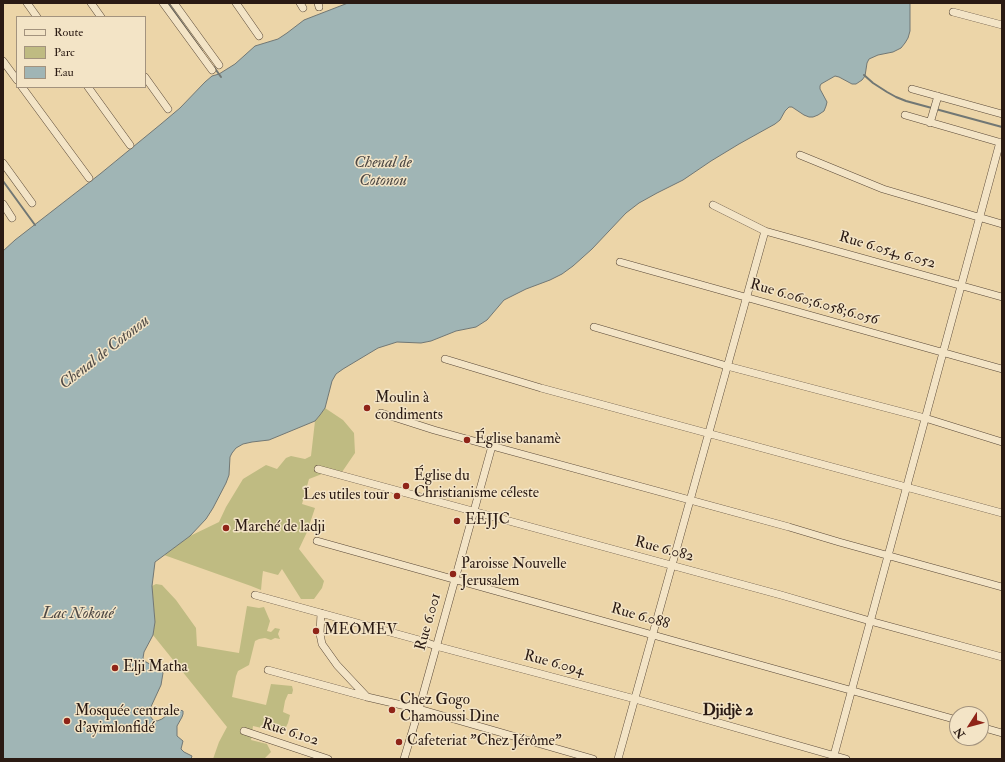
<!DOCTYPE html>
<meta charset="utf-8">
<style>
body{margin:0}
#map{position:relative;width:1005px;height:762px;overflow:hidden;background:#ecd5a8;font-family:"IM FELL Double Pica",serif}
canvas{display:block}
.frame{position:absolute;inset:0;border:4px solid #2a1a13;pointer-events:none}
.legend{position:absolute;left:16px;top:16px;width:130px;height:72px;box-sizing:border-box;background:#f3e4c6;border:1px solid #a3937e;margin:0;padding:5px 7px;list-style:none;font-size:12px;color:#2a1a13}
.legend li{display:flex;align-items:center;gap:8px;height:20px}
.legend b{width:20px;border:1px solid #a3937e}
.north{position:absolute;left:949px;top:706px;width:40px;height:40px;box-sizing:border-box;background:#f3e4c6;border:1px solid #a3937e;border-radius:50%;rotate:234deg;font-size:11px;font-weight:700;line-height:16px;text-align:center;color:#2a1a13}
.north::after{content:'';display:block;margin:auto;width:14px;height:18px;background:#8f2418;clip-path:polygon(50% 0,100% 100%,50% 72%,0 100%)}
</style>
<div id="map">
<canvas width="1005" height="762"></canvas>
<div class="frame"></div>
<ul class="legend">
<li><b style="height:5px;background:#f3e4c6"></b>Route</li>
<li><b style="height:11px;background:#bfbb82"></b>Parc</li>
<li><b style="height:11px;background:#a0b5b5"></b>Eau</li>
</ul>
<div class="north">N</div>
</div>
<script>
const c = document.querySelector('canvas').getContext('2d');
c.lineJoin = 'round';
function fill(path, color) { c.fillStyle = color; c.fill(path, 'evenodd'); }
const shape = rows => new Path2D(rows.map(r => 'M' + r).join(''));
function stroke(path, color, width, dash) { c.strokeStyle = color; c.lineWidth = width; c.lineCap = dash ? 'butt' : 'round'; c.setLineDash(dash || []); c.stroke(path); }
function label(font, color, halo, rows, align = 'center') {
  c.font = font + ' "IM FELL Double Pica",serif'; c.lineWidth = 3; c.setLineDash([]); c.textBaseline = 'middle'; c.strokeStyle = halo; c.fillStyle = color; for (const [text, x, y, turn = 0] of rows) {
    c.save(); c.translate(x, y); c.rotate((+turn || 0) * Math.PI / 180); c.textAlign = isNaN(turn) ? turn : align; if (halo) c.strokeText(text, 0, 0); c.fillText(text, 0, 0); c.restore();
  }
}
const green = shape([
 [325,408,343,420,354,433,355,453,342,472,328,468,327,472,309,479,302,504,315,508,307,532,299,549,324,581,322,588,314,599,301,599,282,569,278,575,263,571,262,579,261,590,251,586,164,555,190,536,219,522,226,507,243,479,266,465,277,469,286,458,291,456,305,459,311,456,315,421,320,415],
 [156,584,162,585,176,600,196,628,197,646,239,653,247,606,259,608,264,607,270,621,267,631,271,632,275,628,280,629,278,634,280,639,275,638,271,640,265,638,259,639,255,641,249,665,238,671,236,676,232,697,266,705,271,684,292,686,293,690,292,694,288,694,285,701,283,712,290,715,288,723,286,727,279,732,253,726,251,740,267,744,271,752,264,759,213,759,219,742,227,727,153,635,155,622,152,586]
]);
const water = shape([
 [348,3,910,3,910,31,908,38,905,43,901,48,893,52,878,55,869,59,867,63,865,76,862,80,856,84,852,84,839,77,835,76,821,84,820,86,820,89,827,102,826,106,824,111,818,115,813,117,809,117,804,115,792,107,789,107,785,111,780,120,775,124,739,144,711,161,683,180,657,193,639,203,626,213,592,249,573,266,562,274,550,280,526,289,504,300,487,320,476,327,456,331,431,341,421,343,397,342,378,348,343,369,336,374,332,381,325,408,320,415,315,421,269,440,252,442,243,444,236,448,232,453,230,457,229,475,226,483,213,508,206,519,190,536,155,562,152,586,155,622,153,635,144,652,143,658,146,662,161,670,163,673,161,685,149,711,150,716,153,720,157,721,162,719,172,711,180,710,183,711,183,714,182,717,177,726,177,736,183,741,181,749,184,752,192,756,191,759,3,759,3,251,15,240,100,174,161,124,180,108,205,82,212,76,219,74,235,64,255,46,278,39,287,33,304,20,348,3]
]);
const stream = shape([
 [168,3,202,51],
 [214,67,221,77],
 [864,75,873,83,887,92,896,97,906,101,1002,127],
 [3,181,35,225]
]);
const minor = shape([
 [27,3,37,17],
 [91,3,101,17],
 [163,3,212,70],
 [174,3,219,65],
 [236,3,259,36],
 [300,3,303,8],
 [318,3,319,7],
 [953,12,1002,25],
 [3,61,17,80],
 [145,77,168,109],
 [22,87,89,178],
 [88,87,130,145],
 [912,89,1002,114],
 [905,115,1002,143],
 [930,123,938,96],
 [800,155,883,189,1002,224],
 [3,163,32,203],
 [3,204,12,218],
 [713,205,765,231,1002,297],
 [620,262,1002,369],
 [594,327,727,366,925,418,1002,442],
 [445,359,541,388,1002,513],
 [381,413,434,430,492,446,789,527,839,542,1002,587],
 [318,469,781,595,870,621,1002,657],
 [317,541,957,720],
 [255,595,419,640,436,646,635,699,846,759],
 [321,613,320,634,322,644,337,665,367,697],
 [268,670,367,697,419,709,593,759],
 [981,727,1002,733],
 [244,731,328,759],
 [404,759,419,709,492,446],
 [618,759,765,231],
 [833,759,1000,142]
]);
const markers = [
 [367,408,4,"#8f2418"],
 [467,440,4,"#8f2418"],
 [406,486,4,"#8f2418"],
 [397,496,4,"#8f2418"],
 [457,521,4,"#8f2418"],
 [226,528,4,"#8f2418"],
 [453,574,4,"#8f2418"],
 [316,631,4,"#8f2418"],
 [115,668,4,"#8f2418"],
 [392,710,4,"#8f2418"],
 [67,721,4,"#8f2418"],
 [399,742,4,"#8f2418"]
];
const streetNames = [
 ["Rue 6.054, 6.052",887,251,16],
 ["Rue 6.060;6.058;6.056",814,303,16],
 ["Rue 6.082",664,550,15],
 ["Rue 6.088",640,617,16],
 ["Rue 6.001",429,622,-74],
 ["Rue 6.094",554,664,15],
 ["Rue 6.102",290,733,18]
];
const poiNames = [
 ["Moulin à",375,399],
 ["condiments",375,416],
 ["Église banamè",475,440],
 ["Église du",414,477],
 ["Christianisme céleste",414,494],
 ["Les utiles tour",389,496,"right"],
 ["EEJJC",465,521],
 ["Marché de ladji",234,528],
 ["Paroisse Nouvelle",461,565],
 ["Jerusalem",461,582],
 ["MEOMEV",324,631],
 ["Elji Matha",123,668],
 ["Chez Gogo",400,701],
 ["Chamoussi Dine",400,718],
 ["Mosquée centrale",75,712],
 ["d'ayimlonfidé",75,729],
 ["Cafeteriat \"Chez Jérôme\"",407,742]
];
const waterNames = [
 ["Chenal de",383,164],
 ["Cotonou",383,182],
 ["Chenal de Cotonou",105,353,-38],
 ["Lac Nokoué",78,615]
];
const neighbourhoodNames = [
 ["Djidjè 2",728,712]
];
fill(green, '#bfbb82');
fill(water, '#a0b5b5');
stroke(water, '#717774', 1);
stroke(stream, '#717774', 2);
stroke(minor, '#5a4938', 8);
stroke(minor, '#f3e4c6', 7);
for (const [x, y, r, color] of markers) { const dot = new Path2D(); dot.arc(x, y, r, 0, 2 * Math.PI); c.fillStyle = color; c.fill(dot); stroke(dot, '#f3e4c6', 1.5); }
label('15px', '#2a1a13', '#f3e4c6', streetNames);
label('15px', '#2a1a13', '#f3e4c6', poiNames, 'left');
label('italic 16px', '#4d4844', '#f3e4c6', waterNames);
label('bold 16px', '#2a1a13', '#f3e4c6', neighbourhoodNames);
</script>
